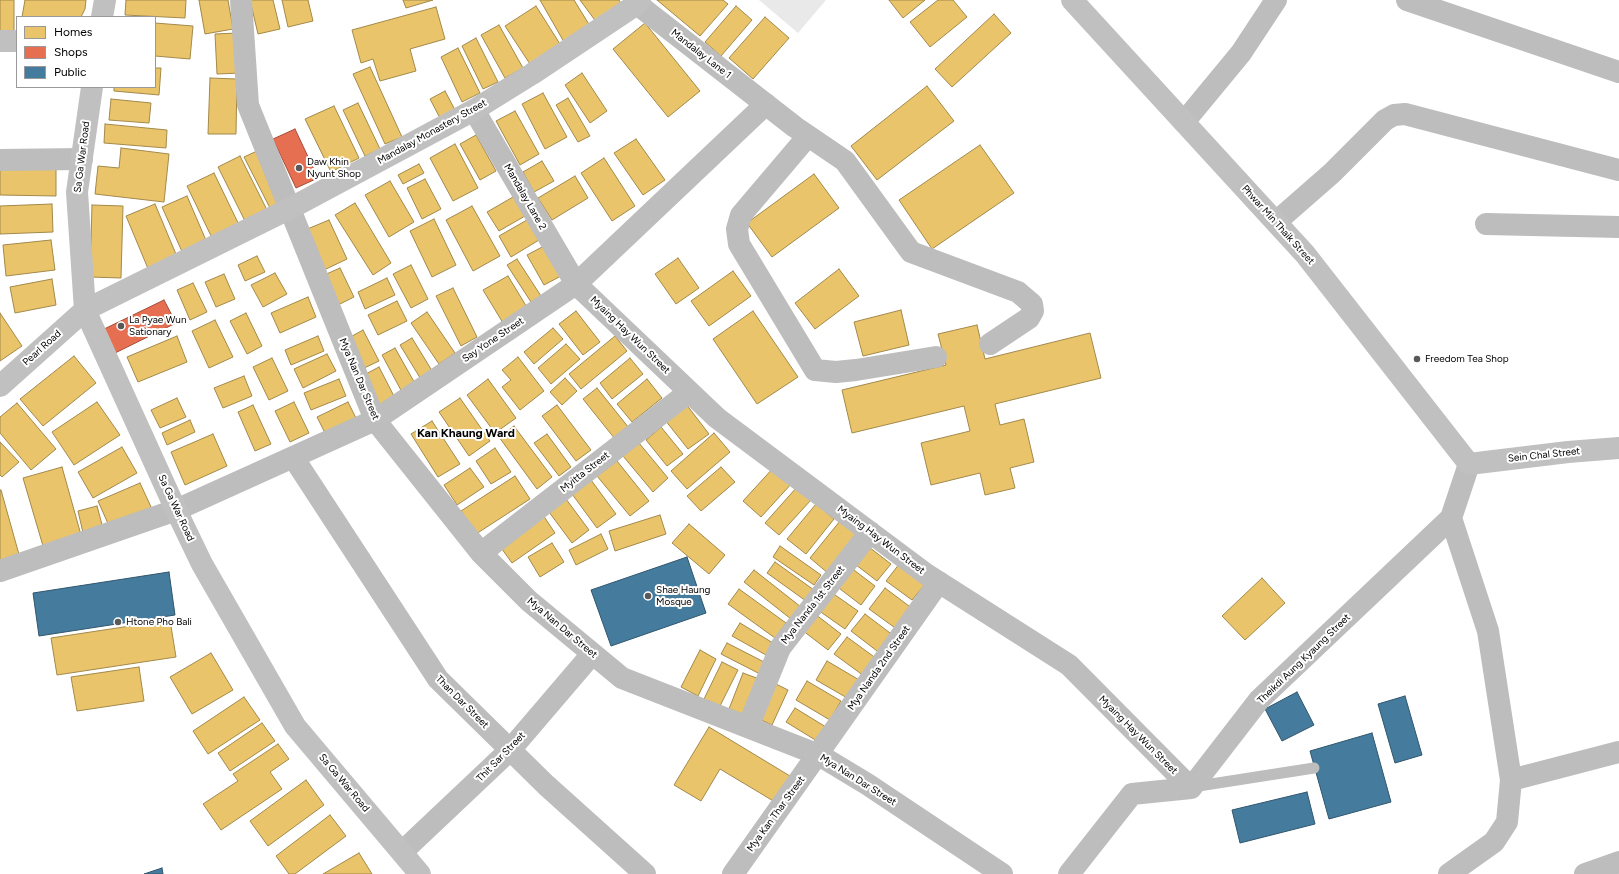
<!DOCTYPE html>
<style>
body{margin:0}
#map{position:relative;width:1619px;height:874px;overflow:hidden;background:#fff;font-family:Figtree,sans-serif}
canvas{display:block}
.legend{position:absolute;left:16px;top:16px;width:140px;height:72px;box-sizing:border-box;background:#fff;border:1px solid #999;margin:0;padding:5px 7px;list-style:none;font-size:12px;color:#000}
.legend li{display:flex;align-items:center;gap:8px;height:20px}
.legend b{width:20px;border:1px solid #999}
</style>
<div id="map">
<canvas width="1619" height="874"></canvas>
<ul class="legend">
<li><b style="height:11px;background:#e9c46a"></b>Homes</li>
<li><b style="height:11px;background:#e76f51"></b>Shops</li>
<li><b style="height:11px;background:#457b9d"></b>Public</li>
</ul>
</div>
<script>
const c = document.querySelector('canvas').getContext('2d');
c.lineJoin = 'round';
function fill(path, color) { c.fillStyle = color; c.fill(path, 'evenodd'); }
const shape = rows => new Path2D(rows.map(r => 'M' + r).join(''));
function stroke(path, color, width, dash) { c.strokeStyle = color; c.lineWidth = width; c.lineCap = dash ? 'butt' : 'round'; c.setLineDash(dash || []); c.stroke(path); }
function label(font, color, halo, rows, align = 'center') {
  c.font = font + ' Figtree,sans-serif'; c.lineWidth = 4; c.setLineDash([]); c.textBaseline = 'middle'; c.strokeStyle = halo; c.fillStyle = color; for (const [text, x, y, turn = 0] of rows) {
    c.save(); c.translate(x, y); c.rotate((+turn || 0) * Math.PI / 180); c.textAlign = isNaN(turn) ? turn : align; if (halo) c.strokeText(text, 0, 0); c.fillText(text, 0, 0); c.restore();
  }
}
const green = shape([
 [759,0,826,0,798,33]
]);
const homes = shape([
 [0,0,14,0,14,35,0,35,0,0],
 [25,0,86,0,85,9,81,17,22,17,25,0],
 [126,0,186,0,185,18,125,15,126,0],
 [199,0,228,0,233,29,205,34,199,0],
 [250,0,273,0,280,29,258,34,250,0],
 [282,0,308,0,313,21,288,27,282,0],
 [403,0,433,0,406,8,403,0],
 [540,0,574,0,590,26,564,42,540,0],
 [580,0,619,0,622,5,597,23,580,0],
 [657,0,723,0,728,4,700,36,657,0],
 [889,0,925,0,903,18,889,0],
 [938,0,953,0,967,17,930,47,910,22,938,0],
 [536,6,560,44,530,64,505,26,536,6],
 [736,6,752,20,721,56,705,42,736,6],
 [436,7,445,39,410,49,416,71,380,81,373,59,361,63,352,30,436,7],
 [994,14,1011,33,952,87,935,69,994,14],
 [765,17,789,38,753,79,729,58,765,17],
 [155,23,193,26,190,59,155,56,155,23],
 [645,23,700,91,668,117,613,49,645,23],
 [499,25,523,68,505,78,481,35,499,25],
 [238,33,241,73,217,74,215,34,238,33],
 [476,38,498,82,483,89,462,46,476,38],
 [458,48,480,93,462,102,441,57,458,48],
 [370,67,402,137,385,144,353,74,370,67],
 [155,68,161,68,159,95,114,91,114,87,155,87,155,68],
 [582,73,607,111,590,123,565,85,582,73],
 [210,78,237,79,236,134,208,134,210,78],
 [927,86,954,121,877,180,851,146,927,86],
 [445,91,455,110,440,118,430,99,445,91],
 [543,93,567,137,545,149,522,104,543,93],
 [568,98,590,136,578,142,556,105,568,98],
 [111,99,151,103,149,123,109,120,111,99],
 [358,103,380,149,365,156,343,110,358,103],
 [334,106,359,158,331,172,305,119,334,106],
 [515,111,539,154,520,165,496,121,515,111],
 [105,124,167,130,166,148,104,143,105,124],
 [476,135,496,171,480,180,460,144,476,135],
 [636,139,665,180,643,195,614,153,636,139],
 [455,144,478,188,453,201,430,158,455,144],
 [980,145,1014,193,932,249,899,200,980,145],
 [121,148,169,154,164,202,95,194,98,166,119,168,121,148],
 [257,151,283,202,270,208,244,157,257,151],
 [240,156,268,212,246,223,218,167,240,156],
 [604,158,635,206,612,221,581,173,604,158],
 [542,161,554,181,534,192,523,172,542,161],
 [419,164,424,173,403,184,398,175,419,164],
 [0,168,56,169,56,196,0,195,0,168],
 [214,173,240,227,213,240,187,186,214,173],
 [814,174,839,208,772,257,747,223,814,174],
 [575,176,588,198,552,220,538,198,575,176],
 [425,179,441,209,422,219,407,188,425,179],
 [390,181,414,222,389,237,365,195,390,181],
 [187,196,208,245,184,256,162,207,187,196],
 [513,197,525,216,499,231,487,212,513,197],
 [355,203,391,263,373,275,335,215,355,203],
 [52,204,53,232,0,234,0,206,52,204],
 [155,204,178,259,149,271,126,216,155,204],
 [92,205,123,206,121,278,90,277,92,205],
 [472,206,500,256,473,271,446,220,472,206],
 [434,219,456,265,432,277,410,231,434,219],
 [329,220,347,259,324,270,305,230,329,220],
 [527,220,539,240,511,257,499,236,527,220],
 [51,240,55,270,6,276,3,245,51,240],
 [544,246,561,276,544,285,527,255,544,246],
 [257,256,265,272,245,281,238,265,257,256],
 [678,258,699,288,676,304,655,274,678,258],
 [517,259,541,296,531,302,507,265,517,259],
 [411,265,428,299,411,308,393,274,411,265],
 [340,268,354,297,336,306,322,276,340,268],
 [839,269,859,296,815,329,795,303,839,269],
 [733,271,751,296,709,326,691,301,733,271],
 [275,273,287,294,263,307,251,285,275,273],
 [224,274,235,299,216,307,205,282,224,274],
 [508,276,528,309,503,323,483,290,508,276],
 [387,278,395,295,365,309,358,292,387,278],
 [52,279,56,305,15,313,10,287,52,279],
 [193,283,207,312,190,320,177,290,193,283],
 [453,288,477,337,461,346,436,296,453,288],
 [308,297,316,317,280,333,271,313,308,297],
 [397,301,407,321,378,335,368,315,397,301],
 [901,310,909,345,863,356,854,322,901,310],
 [576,311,600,342,583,355,559,324,576,311],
 [753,311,798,377,757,404,713,339,753,311],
 [427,312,455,353,439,364,411,323,427,312],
 [0,313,22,346,0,361,0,313],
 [246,313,262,346,247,354,230,321,246,313],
 [215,320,233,357,209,368,192,331,215,320],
 [977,325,985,359,1090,333,1101,378,995,404,1000,425,1024,419,1034,462,1010,468,1015,488,985,495,980,473,931,485,921,443,970,431,964,406,852,433,842,390,946,365,938,334,977,325],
 [553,328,563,339,534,364,524,352,553,328],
 [363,330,379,361,360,370,345,340,363,330],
 [177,336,187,362,138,382,127,357,177,336],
 [318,336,324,351,291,365,285,350,318,336],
 [615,336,627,351,581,389,569,374,615,336],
 [412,338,434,374,422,381,400,345,412,338],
 [566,344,580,359,551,384,538,368,566,344],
 [395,348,417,387,403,394,382,355,395,348],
 [327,354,336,371,303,388,294,369,327,354],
 [74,356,96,383,43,426,20,399,74,356],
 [518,357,544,391,520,410,502,387,511,380,502,370,518,357],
 [272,358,288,391,269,400,253,367,272,358],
 [630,358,643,374,612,399,600,383,630,358],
 [379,367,396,400,380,408,362,376,379,367],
 [244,376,252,396,223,408,214,388,244,376],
 [565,378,577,391,562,405,550,392,565,378],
 [339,379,346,396,311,410,304,393,339,379],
 [488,379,516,418,495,433,467,395,488,379],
 [647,379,662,398,632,422,617,404,647,379],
 [597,388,629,428,615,439,583,399,597,388],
 [177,398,186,417,160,428,151,410,177,398],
 [460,398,490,441,469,456,439,412,460,398],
 [97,402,120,435,74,465,52,432,97,402],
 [294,402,309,433,290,442,275,411,294,402],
 [348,402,356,418,325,433,317,417,348,402],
 [17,403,56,449,31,470,0,433,0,417,17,403],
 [686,404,709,434,688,449,665,420,686,404],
 [253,405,271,444,255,451,238,412,253,405],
 [557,405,591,450,576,461,542,416,557,405],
 [190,420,195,432,167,445,162,433,190,420],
 [432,421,460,464,438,477,411,434,432,421],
 [514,426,552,477,537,489,499,437,514,426],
 [661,427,683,454,667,466,646,440,661,427],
 [714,433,730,452,687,489,671,471,714,433],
 [213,434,227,466,185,485,171,452,213,434],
 [547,434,571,467,559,476,534,443,547,434],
 [0,442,19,462,2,477,0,475,0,442],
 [639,443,668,478,653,492,623,456,639,443],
 [122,447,137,473,93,498,78,472,122,447],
 [495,448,511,472,491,484,476,461,495,448],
 [617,461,649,501,630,516,597,476,617,461],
 [775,466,793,482,761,517,743,501,775,466],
 [62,467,81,535,43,546,23,478,62,467],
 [721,467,735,482,701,511,687,496,721,467],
 [470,468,484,487,457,505,444,485,470,468],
 [515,476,530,499,476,534,461,511,515,476],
 [591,480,616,514,597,528,572,494,591,480],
 [140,483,152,509,110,528,98,501,140,483],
 [797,487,811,500,779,535,765,523,797,487],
 [0,490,1,490,20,558,0,564,0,490],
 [566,499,589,530,572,543,549,512,566,499],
 [816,504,834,519,806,554,787,539,816,504],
 [97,506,104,532,84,537,78,511,97,506],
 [543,515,555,533,512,563,499,545,543,515],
 [660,515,666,534,615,551,609,531,660,515],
 [840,521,859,537,829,574,810,558,840,521],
 [689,524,725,555,709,574,672,543,689,524],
 [601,534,608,549,576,565,569,550,601,534],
 [552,543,564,562,540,577,528,557,552,543],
 [865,544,891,564,877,581,851,561,865,544],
 [780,546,821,575,814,585,773,557,780,546],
 [775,562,814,590,806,601,767,573,775,562],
 [900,563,926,583,912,600,886,581,900,563],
 [846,564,875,586,861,605,831,582,846,564],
 [754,570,801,607,791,619,744,582,754,570],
 [1262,578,1285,603,1245,640,1222,616,1262,578],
 [885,588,913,609,898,630,869,609,885,588],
 [739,589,786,623,775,638,728,604,739,589],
 [828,590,858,611,845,629,815,608,828,590],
 [815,614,841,634,828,650,802,630,815,614],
 [865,614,894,636,881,654,851,631,865,614],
 [170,620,176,657,57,675,51,638,170,620],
 [740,623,773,643,766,655,732,636,740,623],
 [847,637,877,659,864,676,834,654,847,637],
 [727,643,766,663,760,674,721,654,727,643],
 [700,650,716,659,698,696,681,687,700,650],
 [211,653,233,690,192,714,170,677,211,653],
 [827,661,861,681,849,699,816,680,827,661],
 [722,662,738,670,720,706,704,699,722,662],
 [139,667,144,701,77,711,71,677,139,667],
 [743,673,762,680,748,716,729,709,743,673],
 [807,681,841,701,830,720,796,700,807,681],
 [774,683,788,690,772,725,757,718,774,683],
 [244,697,260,720,208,754,193,731,244,697],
 [795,708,826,727,817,741,786,722,795,708],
 [262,723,275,741,230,771,218,753,262,723],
 [709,727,790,776,775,802,720,769,701,801,674,785,709,727],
 [278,744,289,759,270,772,282,789,221,830,203,804,238,781,233,774,278,744],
 [306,780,324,805,268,846,250,821,306,780],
 [330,815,346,836,295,874,289,874,276,856,330,815],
 [359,853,372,874,323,874,359,853]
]);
const shops = shape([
 [295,129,318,178,296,188,273,139,295,129],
 [164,300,176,323,111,355,100,331,164,300]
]);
const public = shape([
 [687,557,706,613,611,646,591,590,687,557],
 [169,572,175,615,39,636,33,593,169,572],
 [1297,692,1314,725,1282,741,1265,709,1297,692],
 [1405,696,1422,755,1395,763,1378,704,1405,696],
 [1372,733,1391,802,1329,819,1310,751,1372,733],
 [1307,792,1315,824,1240,843,1232,810,1307,792],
 [162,868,163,874,144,874,162,868]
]);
const lane = shape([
 [1192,787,1314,768]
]);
const street = shape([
 [241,0,248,105,375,420,481,553,529,601,622,678,819,755,867,784,1002,874],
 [1407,0,1619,72],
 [637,4,795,127,845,161,911,252,1018,292,1032,304,1033,311,1029,318,990,344],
 [474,110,576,284,717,418,926,574,1069,665,1191,788],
 [1184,122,1241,53,1276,0],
 [808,136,741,215,737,229,739,244,815,370,836,372,856,370,936,357],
 [0,160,82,159],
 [1276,222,1332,173,1385,120,1394,115,1405,114,1619,170],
 [1486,224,1619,227],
 [293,457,438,679,546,785,645,874],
 [481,553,689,392],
 [0,571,176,510,375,420,576,284,766,104],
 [748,727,780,648,870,532],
 [1511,780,1619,752],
 [402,852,510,750,592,654],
 [733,874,939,582],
 [1069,874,1132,794,1191,788,1259,700,1451,518,1469,464],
 [1449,874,1494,842,1507,822,1511,780,1488,631,1451,518],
 [1585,874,1619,862]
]);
const secondary = shape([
 [1072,0,1305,254,1469,464,1568,452,1619,448],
 [102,17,105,0],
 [0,41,17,41],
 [92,87,77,192,85,310,176,510,202,564,295,726,420,874],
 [0,386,85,310,291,208,474,110,532,74,637,4,640,0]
]);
const markers = [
 [299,168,4,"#595959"],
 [121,326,4,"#595959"],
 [1417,359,4,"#595959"],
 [648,596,4,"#595959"],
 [118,622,4,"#595959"]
];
const streetNames = [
 ["Mandalay Lane 1",701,54,38],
 ["Mandalay Monastery Street",432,132,-29],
 ["Sa Ga War Road",82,157,-83],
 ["Mandalay Lane 2",525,197,60],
 ["Phwar Min Thaik Street",1278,225,48],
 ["Myaing Hay Wun Street",630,335,44],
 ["Say Yone Street",493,340,-34],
 ["Pearl Road",42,348,-42],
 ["Mya Nan Dar Street",359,379,67],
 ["Sein Chal Street",1544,455,-6],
 ["Myitta Street",585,472,-38],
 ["Sa Ga War Road",176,508,65],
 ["Myaing Hay Wun Street",881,540,37],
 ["Mya Nanda 1st Street",813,605,-52],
 ["Mya Nan Dar Street",562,628,40],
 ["Theikdi Aung Kyaung Street",1304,659,-44],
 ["Mya Nanda 2nd Street",879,668,-55],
 ["Than Dar Street",462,702,45],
 ["Myaing Hay Wun Street",1138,735,45],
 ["Thit Sar Street",501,757,-46],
 ["Mya Nan Dar Street",858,780,32],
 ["Sa Ga War Road",344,783,50],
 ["Mya Kan Thar Street",776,814,-54]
];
const poiNames = [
 ["Daw Khin",307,162],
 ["Nyunt Shop",307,174],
 ["La Pyae Wun",129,320],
 ["Sationary",129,332],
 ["Freedom Tea Shop",1425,359],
 ["Shae Haung",656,590],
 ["Mosque",656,602],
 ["Htone Pho Bali",126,622]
];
const quarterNames = [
 ["Kan Khaung Ward",466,433]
];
fill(green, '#e9e9e9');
fill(homes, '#e9c46a');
stroke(homes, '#a3894a', 1);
fill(shops, '#e76f51');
stroke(shops, '#a24e39', 1);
fill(public, '#457b9d');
stroke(public, '#30566e', 1);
stroke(lane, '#bdbdbd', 11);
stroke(street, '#bdbdbd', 22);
stroke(secondary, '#c0c0c0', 22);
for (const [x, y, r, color] of markers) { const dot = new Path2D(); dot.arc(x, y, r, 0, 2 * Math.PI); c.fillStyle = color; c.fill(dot); stroke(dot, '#fff', 1.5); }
label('10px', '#000', '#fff', streetNames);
label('10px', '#000', '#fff', poiNames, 'left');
label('bold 12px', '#000', '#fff', quarterNames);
</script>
